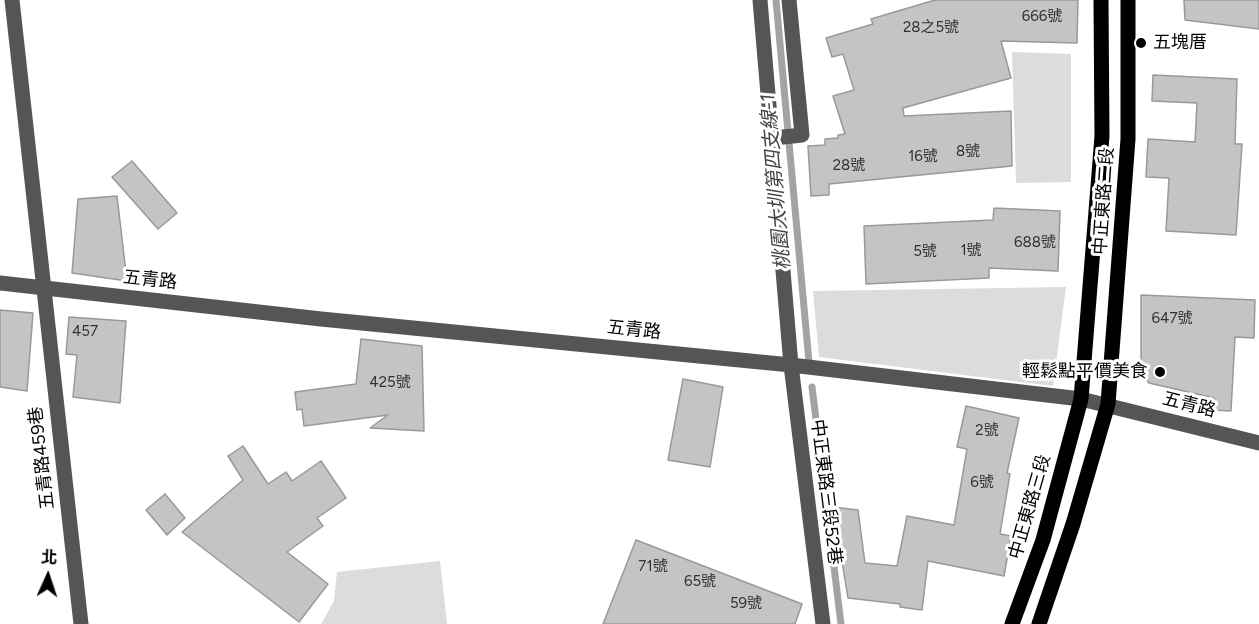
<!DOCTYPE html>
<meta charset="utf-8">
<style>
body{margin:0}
#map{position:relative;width:1259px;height:624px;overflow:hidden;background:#fff;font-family:Figtree,"Noto Sans TC",sans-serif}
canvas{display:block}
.north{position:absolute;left:18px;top:546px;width:60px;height:60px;-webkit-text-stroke:4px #fff;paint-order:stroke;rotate:3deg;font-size:16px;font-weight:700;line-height:24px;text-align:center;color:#000}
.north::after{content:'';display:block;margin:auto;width:21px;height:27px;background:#000;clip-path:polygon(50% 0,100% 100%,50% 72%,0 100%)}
</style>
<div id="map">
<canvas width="1259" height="624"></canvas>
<div class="north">北</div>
</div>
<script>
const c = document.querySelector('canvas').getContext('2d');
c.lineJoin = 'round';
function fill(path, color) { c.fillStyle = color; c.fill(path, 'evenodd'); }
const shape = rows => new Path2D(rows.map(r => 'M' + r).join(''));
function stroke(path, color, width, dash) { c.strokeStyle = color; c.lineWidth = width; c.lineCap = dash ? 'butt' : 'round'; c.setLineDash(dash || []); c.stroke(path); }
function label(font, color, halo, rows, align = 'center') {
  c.font = font + ' Figtree,"Noto Sans TC",sans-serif'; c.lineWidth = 6; c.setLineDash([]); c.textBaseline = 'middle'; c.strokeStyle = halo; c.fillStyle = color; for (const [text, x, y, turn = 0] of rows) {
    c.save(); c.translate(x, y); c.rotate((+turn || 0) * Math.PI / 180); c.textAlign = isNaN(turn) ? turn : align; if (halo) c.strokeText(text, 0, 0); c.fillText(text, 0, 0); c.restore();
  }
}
const green = shape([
 [1012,52,1071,54,1071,182,1016,183],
 [1066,287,1053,386,819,357,813,291],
 [440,561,447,624,321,624,334,601,337,572]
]);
const stream = shape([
 [776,0,809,362],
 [812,387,841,624]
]);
const building = shape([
 [935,0,1078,0,1077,43,1001,41,1011,78,903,108,904,116,1011,111,1012,166,829,184,829,195,811,196,808,146,825,145,825,139,838,138,838,135,845,134,833,96,854,90,843,54,832,57,826,38,873,24,871,19,935,0],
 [1184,0,1259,0,1259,29,1185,20,1184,0],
 [1153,75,1237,79,1235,144,1242,144,1236,235,1166,231,1169,178,1146,177,1148,139,1195,142,1197,103,1152,101,1153,75],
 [132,161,177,213,158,229,112,177,132,161],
 [117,196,127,281,72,273,78,199,117,196],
 [994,208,1060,211,1058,271,989,268,989,278,866,284,864,226,993,220,994,208],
 [1141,295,1255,300,1254,338,1235,337,1231,411,1213,410,1214,398,1149,383,1141,373,1141,295],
 [0,310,33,313,27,391,0,387,0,310],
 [69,317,126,321,120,403,73,397,77,355,66,354,69,317],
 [361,339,422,346,424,431,370,428,388,415,304,426,302,409,297,410,295,392,356,384,361,339],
 [683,379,723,387,710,467,668,460,683,379],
 [966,406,1019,418,1007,473,1010,474,1000,534,1011,536,1004,576,928,561,922,610,900,607,900,604,848,598,833,507,858,510,865,563,897,566,907,516,954,525,967,449,957,447,966,406],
 [243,446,268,484,286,472,292,481,321,461,346,498,317,518,323,526,287,552,328,584,299,622,182,532,243,480,228,456,243,446],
 [165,494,185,518,167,535,146,510,165,494],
 [636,540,802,604,795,624,603,624,636,540]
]);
const minor = shape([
 [12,0,81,624],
 [760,0,791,365,823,624],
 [774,138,802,135,789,0],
 [0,283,321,319,791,365,1081,399,1259,443]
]);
const major = shape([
 [1012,624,1043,540,1081,399,1102,136,1101,0],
 [1039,624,1073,524,1108,404,1128,139,1128,0]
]);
const markers = [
 [1141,43,6,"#000"],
 [1160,372,6,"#000"]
];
const numberNames = [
 ["666號",1042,17],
 ["28之5號",931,28],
 ["8號",968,152],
 ["16號",923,157],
 ["28號",849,166],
 ["688號",1035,243],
 ["1號",971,251],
 ["5號",925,252],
 ["647號",1172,319],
 ["457",85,332],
 ["425號",390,383],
 ["2號",987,431],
 ["6號",982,483],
 ["71號",653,567],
 ["65號",700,582],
 ["59號",746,604]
];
const poiNames = [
 ["五塊厝",1153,43],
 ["輕鬆點平價美食",1148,372,"right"]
];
const streetNames = [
 ["中正東路二段",1104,201,-86],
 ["五青路",150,280,6],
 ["五青路",634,330,6],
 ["五青路",1189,405,14],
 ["五青路459巷",42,458,-97],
 ["中正東路三段52巷",826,492,83],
 ["中正東路三段",1030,507,-74]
];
const waterNames = [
 ["桃園大圳第四支線-1",776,182,-95]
];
fill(green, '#dcdcdc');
stroke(stream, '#a3a3a3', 7);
fill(building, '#c4c4c4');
stroke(building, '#999', 1.5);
stroke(minor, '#555', 15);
stroke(major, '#000', 15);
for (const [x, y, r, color] of markers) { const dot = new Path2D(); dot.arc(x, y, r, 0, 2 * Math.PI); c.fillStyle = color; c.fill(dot); stroke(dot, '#fff', 2); }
label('15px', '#313131', null, numberNames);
label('18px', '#000', '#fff', poiNames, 'left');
label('18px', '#000', '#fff', streetNames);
label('italic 20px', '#444', '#fff', waterNames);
</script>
